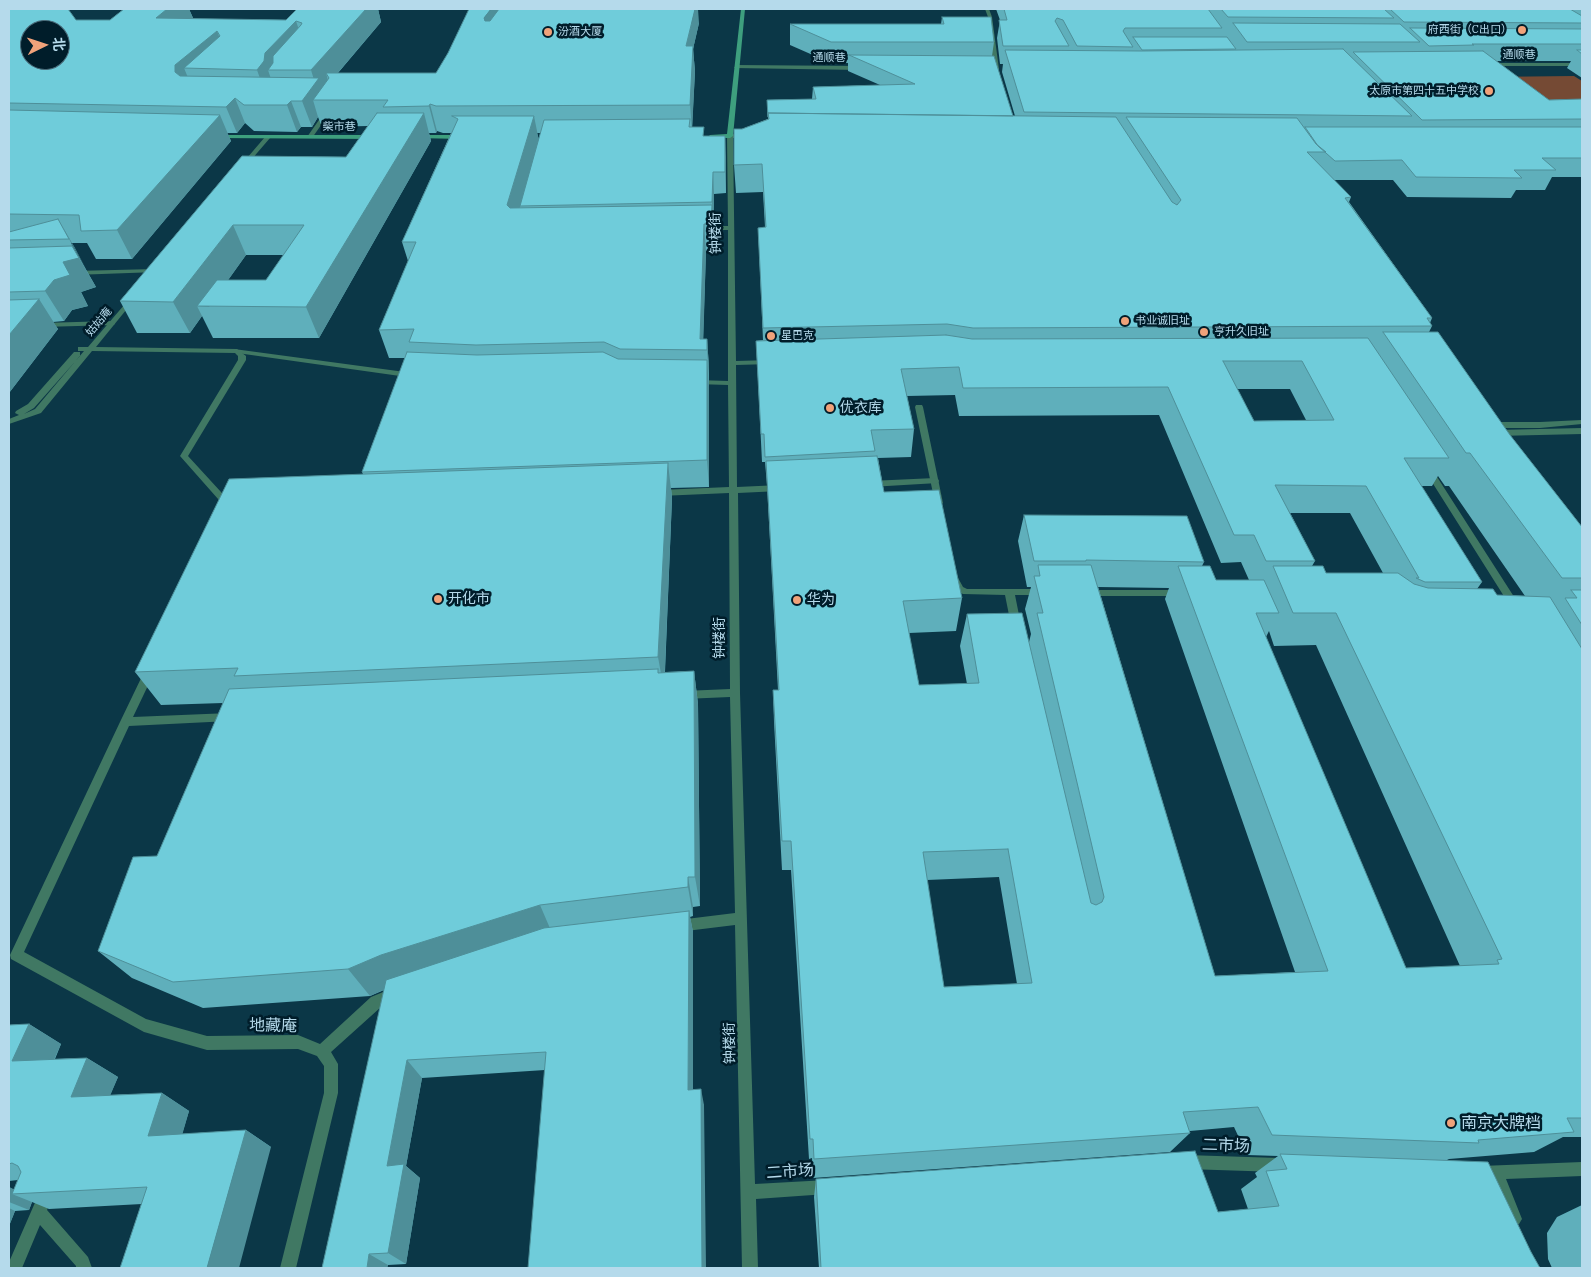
<!DOCTYPE html>
<meta charset="utf-8">
<style>
body{margin:0}
#map{position:relative;width:1591px;height:1277px;overflow:hidden;background:#0b3747;font-family:"IBM Plex Serif","Noto Sans SC",serif}
canvas{display:block}
.frame{position:absolute;inset:0;border:10px solid #b5daeb;pointer-events:none}
.north{position:absolute;left:20px;top:20px;width:50px;height:50px;box-sizing:border-box;background:#001d2a;border:1px solid #486977;border-radius:50%;rotate:86deg;font-size:14px;font-weight:700;line-height:20px;text-align:center;color:#b5daeb}
.north::after{content:'';display:block;margin:auto;width:18px;height:22px;background:#f0a27a;clip-path:polygon(50% 0,100% 100%,50% 72%,0 100%)}
</style>
<div id="map">
<canvas width="1591" height="1277"></canvas>
<div class="frame"></div>
<div class="north">北</div>
</div>
<script>
const c = document.querySelector('canvas').getContext('2d');
c.lineJoin = 'round';
function fill(path, color) { c.fillStyle = color; c.fill(path, 'evenodd'); }
const shape = rows => new Path2D(rows.map(r => 'M' + r).join(''));
function stroke(path, color, width, dash) { c.strokeStyle = color; c.lineWidth = width; c.lineCap = dash ? 'butt' : 'round'; c.setLineDash(dash || []); c.stroke(path); }
function label(font, color, halo, rows, align = 'center') {
  c.font = font + ' "IBM Plex Serif","Noto Sans SC",serif'; c.lineWidth = 5; c.setLineDash([]); c.textBaseline = 'middle'; c.strokeStyle = halo; c.fillStyle = color; for (const [text, x, y, turn = 0] of rows) {
    c.save(); c.translate(x, y); c.rotate((+turn || 0) * Math.PI / 180); c.textAlign = isNaN(turn) ? turn : align; if (halo) c.strokeText(text, 0, 0); c.fillText(text, 0, 0); c.restore();
  }
}
const green = shape([
 [1574,76,1582,81,1582,116,1485,77]
]);
const lane = shape([
 [985,9,989,9,992,17,999,69,996,71,993,69,988,17,985,9],
 [326,110,331,111,312,138,308,138,307,137,326,110],
 [155,269,157,270,157,272,74,275,71,273,74,271,155,269],
 [111,321,115,323,114,325,42,327,38,325,42,323,111,321],
 [234,349,405,372,409,374,405,383,402,383,398,381,400,376,237,353,233,351,234,349],
 [916,405,922,405,923,407,943,503,939,506,935,503,915,407,916,405],
 [954,575,957,576,963,587,967,589,1042,589,1047,592,1042,595,1015,595,1021,625,1016,629,1011,625,1005,595,963,594,957,591,949,578,954,575],
 [1087,590,1180,590,1185,593,1180,596,1087,596,1082,593,1087,590],
 [46,1187,51,1189,53,1194,47,1210,88,1257,92,1268,76,1268,76,1266,40,1225,22,1268,9,1268,9,1262,41,1189,46,1187]
]);
const street = shape([
 [1489,63,1582,63,1582,66,1487,66,1489,63],
 [736,65,860,66,863,68,860,70,734,68,736,65],
 [730,134,747,135,750,137,747,139,733,138,736,361,771,360,775,362,771,364,736,365,737,487,780,485,784,488,780,491,738,493,740,693,755,1184,827,1180,832,1182,834,1187,832,1192,827,1194,756,1199,758,1268,742,1268,735,925,678,932,674,930,672,926,674,922,678,920,735,913,730,697,684,699,680,698,679,695,680,692,684,691,730,689,729,493,660,496,656,493,660,490,729,487,728,385,696,384,692,382,696,380,728,381,728,230,700,230,697,228,700,226,728,226,727,136,730,134],
 [265,137,270,138,245,167,241,167,241,165,265,137],
 [133,296,137,298,135,299,96,347,237,349,246,356,246,360,188,456,232,504,233,506,232,508,226,508,180,456,238,360,238,356,235,353,92,351,41,413,9,424,9,419,19,415,15,413,16,411,28,404,74,352,80,352,80,356,34,408,24,414,35,409,84,351,78,351,78,347,88,347,131,297,133,296],
 [1582,420,1582,424,1540,428,1491,428,1487,425,1491,422,1540,422,1582,420],
 [1582,428,1582,434,1497,436,1493,433,1497,430,1582,428],
 [1429,468,1432,469,1518,603,1520,606,1518,609,1512,609,1425,471,1429,468],
 [935,478,938,479,939,481,938,483,870,487,866,484,870,481,935,478],
 [149,669,153,670,154,673,133,717,230,713,234,714,235,717,234,720,230,721,129,726,24,952,146,1019,207,1036,298,1035,320,1044,371,997,393,988,398,989,400,994,398,999,381,1007,331,1052,338,1064,338,1093,296,1268,280,1268,324,1093,324,1066,317,1056,298,1049,207,1050,144,1032,11,959,10,955,120,722,145,670,149,669],
 [1186,1155,1279,1158,1284,1160,1286,1165,1284,1170,1279,1172,1186,1169,1181,1167,1179,1162,1181,1157,1186,1155],
 [1582,1162,1582,1176,1506,1179,1522,1219,1519,1224,1514,1227,1509,1224,1491,1180,1481,1180,1476,1178,1474,1173,1476,1168,1481,1166,1582,1162]
]);
const secondary = shape([
 [741,9,745,9,733,136,730,138,712,138,709,136,710,135,727,134,741,9],
 [217,135,373,135,376,137,373,139,215,138,214,137,217,135],
 [417,135,463,135,466,137,463,139,415,138,415,136,417,135]
]);
const wall = shape([
 [9,9,76,20,110,20,124,9,189,9,193,18,192,19,286,20,297,9,378,9,381,22,338,73,436,73,498,10,699,23,693,49,695,71,692,127,704,136,726,157,726,193,714,194,713,251,706,251,703,339,707,339,709,367,709,487,671,488,672,498,665,672,694,671,698,704,700,906,693,907,693,916,690,917,693,932,693,1089,704,1105,545,1070,422,1078,406,1166,420,1178,406,1264,388,1265,387,1268,322,1268,384,990,370,996,203,1008,132,978,98,951,157,856,223,703,161,705,135,672,363,474,362,472,405,358,389,358,379,330,408,261,402,242,451,133,443,133,437,131,436,133,429,133,431,141,319,338,213,338,202,316,190,333,137,333,120,301,242,156,346,157,368,126,322,127,318,117,312,127,301,127,297,132,254,131,245,123,237,133,227,133,231,141,132,259,96,259,87,243,71,243,96,287,81,292,88,306,72,310,64,321,53,322,58,329,9,393],
 [537,133,541,133,539,140],
 [246,255,284,255,266,280,228,280],
 [996,9,1582,9,1582,78,1567,68,1571,61,1496,61,1549,100,1582,99,1582,177,1552,177,1545,190,1516,190,1511,198,1407,197,1393,180,1334,180,1351,197,1349,202,1432,318,1430,323,1432,326,1429,332,1582,527,1582,1137,1563,1137,1534,1152,1449,1159,1447,1160,1531,1252,1540,1268,819,1268,814,1197,816,1179,1218,1212,1248,1209,1241,1189,1257,1177,1255,1173,1278,1156,1247,1155,1234,1127,1190,1131,1190,1133,1170,1152,813,1178,812,1158,809,1159,791,870,782,870,774,722,773,690,778,690,767,485,765,462,762,462,756,341,763,340,758,228,765,227,763,192,736,193,734,165,742,129,768,119,767,100,812,99,813,87,880,85,848,71,848,63,831,63,790,45,790,24,941,24,942,17,994,42,992,56,1013,116,1015,116,1002,72,1003,64,1000,64,997,38,1000,20],
 [1237,389,1290,389,1306,420,1254,421],
 [955,395,959,416,1159,415,1221,563,1241,562,1249,580,1216,580,1202,566,1204,562,1024,515,1018,541,1027,587,1031,587,1025,609,1031,634,1029,642,967,614,960,646,967,684,919,685,909,633,956,631,962,598,884,492,878,458,911,457,914,429,907,396],
 [1438,476,1445,486,1449,486,1525,596,1497,595,1477,589,1482,582,1421,486,1432,486],
 [1290,513,1350,513,1383,573,1326,573,1312,566,1315,561],
 [1098,587,1169,588,1165,599,1295,972,1215,976],
 [1269,631,1274,646,1316,645,1460,966,1406,968,1266,637],
 [999,877,1017,984,944,987,927,880],
 [29,1024,61,1044,55,1059,87,1058,118,1077,110,1095,162,1093,189,1111,182,1134,246,1130,271,1147,142,1204,49,1209,32,1202,29,1210,15,1211,9,1226,9,1187,14,1190,18,1180,9,1181,9,1025],
 [1582,1205,1582,1268,1552,1268,1548,1259,1547,1233,1557,1217]
]);
const shadedWall = shape([
 [167,9,189,9,193,18,167,42,156,18],
 [366,9,378,9,381,22,330,82,329,78,326,73,329,84,313,100,318,117,312,127,302,101,315,83,311,70],
 [491,9,498,9,501,24,489,43,484,18],
 [695,9,698,9,699,23,693,49,695,71,692,132,686,46],
 [296,21,304,45,268,70,273,85,266,95,257,70,265,53],
 [217,31,226,55,184,68,191,85,175,72,175,65],
 [235,98,245,123,237,133,226,107],
 [291,101,301,127,297,132,287,105],
 [430,104,437,131,436,133,429,106],
 [424,113,431,141,319,338,306,307],
 [220,115,231,141,132,259,117,230],
 [534,116,539,141,513,231,507,205],
 [725,136,726,157,726,193,725,172],
 [713,172,714,194,713,224,712,202],
 [712,205,713,232,713,251,711,224],
 [58,219,75,248,86,269,69,239],
 [704,224,706,251,703,350,700,339],
 [233,225,246,255,209,307,197,306,202,316,190,333,173,302],
 [72,246,96,287,81,292,88,306,72,310,64,321,45,291],
 [39,299,58,329,9,393,9,335],
 [707,339,709,367,709,379,707,350],
 [707,360,709,387,709,487,707,460],
 [668,463,672,498,664,690,658,657],
 [694,671,698,704,700,906,695,877],
 [688,877,693,907,693,916,688,887],
 [540,905,552,933,401,982,370,996,348,969,381,955],
 [689,911,693,932,693,1106,688,1090],
 [29,1024,61,1044,45,1080,12,1061],
 [87,1058,118,1077,102,1115,71,1097],
 [407,1060,422,1078,406,1166,420,1178,406,1264,388,1253,387,1166],
 [701,1089,704,1105,706,1268,702,1268],
 [162,1093,189,1111,177,1153,148,1136],
 [246,1130,271,1147,239,1268,207,1268],
 [9,1187,24,1194,12,1194,32,1202,29,1210,9,1202],
 [9,1208,15,1211,9,1226],
 [369,1254,388,1265,387,1268,367,1268]
]);
const building = shape([
 [9,9,68,9,76,20,110,20,124,9,167,9,156,18,286,20,297,9,366,9,311,70,268,70,273,63,273,56,301,25,302,23,296,21,265,53,264,61,257,70,184,68,220,36,217,31,175,65,175,72,180,76,319,78,302,101,291,101,287,105,244,105,235,98,226,107,9,103,9,9],
 [30,30,60,30,60,60,30,60,30,30],
 [469,9,491,9,484,18,485,21,490,21,499,9,695,9,686,46,693,46,690,105,436,106,430,104,429,106,383,107,388,100,313,100,329,78,326,73,436,73,448,53,469,9],
 [1004,9,1208,9,1222,28,1125,28,1123,31,1133,47,1077,46,1063,20,1057,18,1055,21,1069,46,1003,46,999,20,1007,20,1004,9],
 [1221,9,1384,9,1394,18,1228,17,1221,9],
 [1390,9,1570,9,1582,16,1582,23,1404,22,1390,9],
 [942,17,991,17,994,42,831,42,790,24,944,24,942,17],
 [1233,23,1400,24,1420,42,1247,42,1233,23],
 [1410,28,1582,29,1582,44,1472,44,1474,45,1429,46,1410,28],
 [1133,37,1227,37,1236,49,1142,50,1133,37],
 [1343,49,1412,116,1024,112,1005,50,1141,51,1343,49],
 [1577,50,1582,50,1582,54,1577,50],
 [1483,51,1549,100,1582,99,1582,119,1422,120,1353,52,1483,51],
 [849,55,994,56,1013,116,768,113,768,117,767,100,816,99,813,87,915,84,849,55],
 [9,110,220,115,117,230,81,231,79,215,9,214,9,110],
 [377,113,424,113,306,307,197,306,217,280,266,280,304,225,233,225,173,302,120,301,242,156,346,157,377,113],
 [768,113,1116,117,1172,202,1177,205,1181,200,1126,117,1297,118,1316,144,1326,152,1307,152,1351,197,1345,198,1432,318,1427,318,1432,326,973,328,947,324,763,328,758,228,766,227,762,164,734,165,734,129,742,129,769,119,768,113],
 [452,116,534,116,507,205,510,208,712,205,711,224,704,224,700,339,707,339,707,350,620,349,604,342,476,345,409,342,414,329,379,330,416,242,402,242,458,119,452,116],
 [690,119,689,127,704,127,703,136,725,136,725,172,713,172,712,202,520,206,544,120,690,119],
 [1305,127,1582,127,1582,158,1542,158,1556,170,1514,170,1522,178,1416,177,1402,160,1335,161,1318,146,1305,127],
 [58,219,69,239,9,240,9,232,58,219],
 [72,246,79,258,63,262,70,275,54,280,45,291,9,292,9,248,72,246],
 [39,299,9,335,9,300,39,299],
 [1383,332,1438,332,1510,435,1582,527,1582,578,1562,578,1470,453,1466,453,1383,332],
 [946,335,972,339,1368,338,1449,458,1404,458,1482,582,1425,582,1416,578,1419,578,1366,486,1275,485,1315,561,1266,561,1254,535,1234,535,1168,387,963,388,959,367,901,369,914,429,871,430,875,451,765,457,764,434,761,434,756,341,946,335],
 [1223,361,1302,361,1334,420,1254,421,1223,361],
 [407,352,477,355,603,352,618,359,707,360,707,460,362,472,407,352],
 [877,456,884,492,939,490,962,598,903,601,919,685,979,683,967,614,1022,613,1091,903,1096,905,1102,902,1104,897,1037,613,1043,613,1034,576,1040,576,1038,565,1091,565,1215,976,1328,971,1178,566,1210,566,1216,580,1264,580,1279,613,1256,613,1406,968,1499,964,1497,960,1502,959,1336,613,1293,613,1273,566,1323,566,1326,573,1398,573,1414,584,1428,588,1493,589,1497,595,1550,597,1582,649,1582,1118,1567,1118,1574,1132,1478,1140,1479,1143,1272,1135,1258,1107,1183,1112,1190,1133,814,1159,813,1139,810,1139,791,841,782,841,773,690,779,690,766,461,877,456],
 [1008,849,1032,983,944,987,923,852,1008,849],
 [668,463,658,657,234,676,238,668,135,672,229,479,668,463],
 [1024,515,1187,516,1204,562,1086,560,1086,561,1034,561,1024,515],
 [1571,590,1582,590,1582,625,1565,598,1577,598,1571,590],
 [658,669,658,673,694,671,695,877,688,877,688,887,540,905,381,955,348,969,173,982,98,951,133,857,157,856,229,689,658,669],
 [689,911,688,1090,701,1089,702,1268,528,1268,546,1052,407,1060,387,1166,404,1164,388,1253,369,1254,367,1268,322,1268,386,980,544,928,689,911],
 [29,1024,12,1061,87,1058,71,1097,162,1093,148,1136,246,1130,207,1268,120,1268,147,1187,12,1194,21,1172,18,1166,12,1163,9,1164,9,1025,29,1024],
 [1195,1151,1218,1212,1279,1206,1266,1171,1287,1169,1280,1154,1488,1162,1531,1252,1540,1268,821,1268,816,1179,1195,1151]
]);
const markers = [
 [1522,30,5,"#f0a27a"],
 [548,32,5,"#f0a27a"],
 [1489,91,5,"#f0a27a"],
 [1125,321,5,"#f0a27a"],
 [1204,332,5,"#f0a27a"],
 [771,336,5,"#f0a27a"],
 [830,408,5,"#f0a27a"],
 [438,599,5,"#f0a27a"],
 [797,600,5,"#f0a27a"],
 [1451,1123,5,"#f0a27a"]
];
const farPoinames = [
 ["府西街（C出口）",1512,30,"right"],
 ["汾酒大厦",558,32],
 ["太原市第四十五中学校",1479,91,"right"],
 ["书业诚旧址",1135,321],
 ["亨升久旧址",1214,332],
 ["星巴克",781,336]
];
const farStreetnames = [
 ["通顺巷",1519,55],
 ["通顺巷",829,58],
 ["柴市巷",339,127],
 ["姑姑庵",99,322,-50]
];
const streetNames = [
 ["钟楼街",716,233,-91],
 ["钟楼街",720,638,-90],
 ["钟楼街",730,1043,-91]
];
const poiNames = [
 ["优衣库",840,408],
 ["开化市",448,599],
 ["华为",807,600]
];
const nearStreetnames = [
 ["地藏庵",273,1026,1],
 ["二市场",1226,1146,2],
 ["二市场",790,1172,-4]
];
const nearPoinames = [
 ["南京大牌档",1461,1123]
];
fill(green, '#754a34');
fill(lane, '#407863');
fill(street, '#407863');
fill(secondary, '#3e9f7e');
fill(wall, '#5fafbb');
fill(shadedWall, '#4e8f99');
fill(building, '#6fccda');
stroke(building, '#4e8f99', 1);
for (const [x, y, r, color] of markers) { const dot = new Path2D(); dot.arc(x, y, r, 0, 2 * Math.PI); c.fillStyle = color; c.fill(dot); stroke(dot, '#001d2a', 2); }
label('11px', '#b5daeb', '#001d2a', farPoinames, 'left');
label('11px', '#b5daeb', '#001d2a', farStreetnames);
label('14px', '#b5daeb', '#001d2a', streetNames);
label('14px', '#b5daeb', '#001d2a', poiNames, 'left');
label('16px', '#b5daeb', '#001d2a', nearStreetnames);
label('16px', '#b5daeb', '#001d2a', nearPoinames, 'left');
</script>
